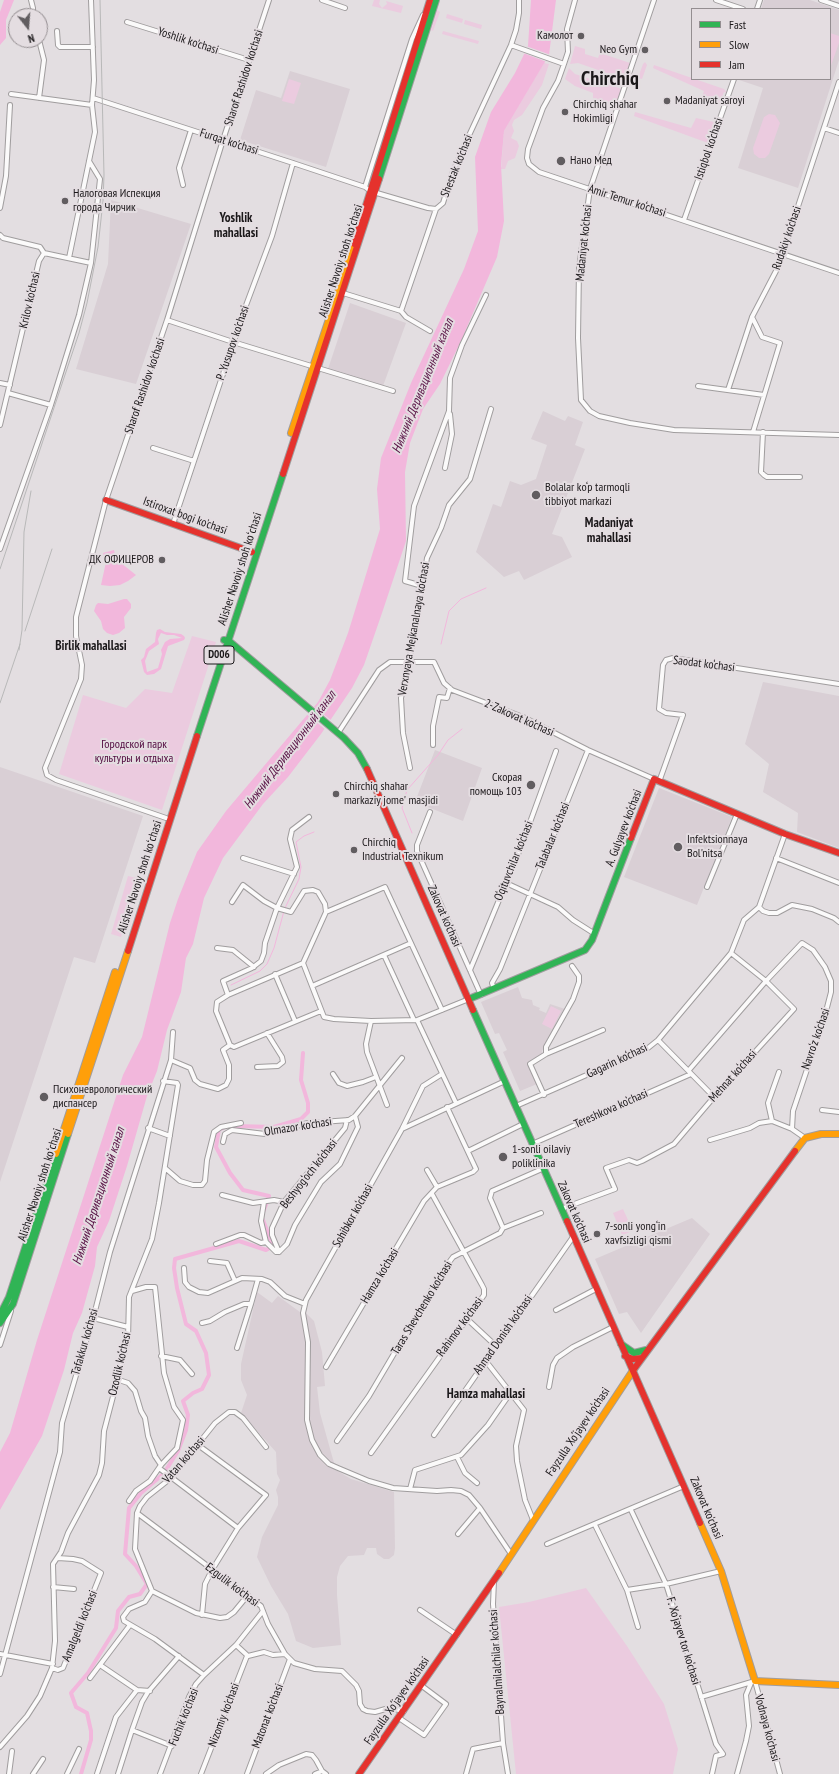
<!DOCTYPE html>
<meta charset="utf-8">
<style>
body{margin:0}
#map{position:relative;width:839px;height:1774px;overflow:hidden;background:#e3dee1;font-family:"PT Sans Narrow",sans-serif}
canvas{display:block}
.legend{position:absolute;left:691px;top:8px;width:140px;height:72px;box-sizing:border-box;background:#e4dde1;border:1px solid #948e91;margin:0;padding:5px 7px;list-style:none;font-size:12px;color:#1b181a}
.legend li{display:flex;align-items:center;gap:8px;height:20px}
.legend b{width:20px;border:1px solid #948e91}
.north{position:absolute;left:8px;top:8px;width:40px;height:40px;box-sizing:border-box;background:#e4dde1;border:1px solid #948e91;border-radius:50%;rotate:163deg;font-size:11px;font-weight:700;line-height:16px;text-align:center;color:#1b181a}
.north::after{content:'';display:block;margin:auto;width:14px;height:18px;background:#615d60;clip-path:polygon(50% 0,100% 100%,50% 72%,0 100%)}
</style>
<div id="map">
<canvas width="839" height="1774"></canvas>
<ul class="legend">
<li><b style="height:5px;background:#30b455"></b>Fast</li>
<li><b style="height:5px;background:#ff9f0a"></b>Slow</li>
<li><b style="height:5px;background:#e5322d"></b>Jam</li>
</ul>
<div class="north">N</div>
</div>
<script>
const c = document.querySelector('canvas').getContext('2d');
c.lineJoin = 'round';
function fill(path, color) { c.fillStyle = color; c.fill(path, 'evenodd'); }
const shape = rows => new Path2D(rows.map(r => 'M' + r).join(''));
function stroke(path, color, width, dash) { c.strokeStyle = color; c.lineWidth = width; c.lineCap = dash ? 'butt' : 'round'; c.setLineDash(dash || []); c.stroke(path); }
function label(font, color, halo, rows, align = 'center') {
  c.font = font + ' "PT Sans Narrow",sans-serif'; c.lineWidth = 4; c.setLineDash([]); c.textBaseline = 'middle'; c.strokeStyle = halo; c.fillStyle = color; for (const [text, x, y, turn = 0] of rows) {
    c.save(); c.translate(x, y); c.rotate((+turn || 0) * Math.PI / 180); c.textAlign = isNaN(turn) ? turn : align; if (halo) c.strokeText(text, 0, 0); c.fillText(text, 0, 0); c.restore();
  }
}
const built = shape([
 [764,0,810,0,839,10,839,60,798,188,738,168,763,88,739,80,830,79,830,9,761,9],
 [290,71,350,89,326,167,240,140,256,90,281,98],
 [111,200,191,224,136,384,76,369,108,264],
 [350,303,406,323,383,386,328,369],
 [543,411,565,421,568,416,583,422,575,445,585,449,552,534,562,537,572,557,524,580,519,571,504,577,476,552,493,504,501,507,510,481,521,485,536,479,547,445,531,439],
 [763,682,839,696,839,848,797,832,798,813,763,792,769,764,745,744],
 [435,750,482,768,463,821,415,802],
 [0,767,143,816,95,963,74,957,0,1182],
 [659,788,732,817,697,905,624,877],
 [518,987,522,998,532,1000,533,1005,540,1008,539,1010,546,1013,550,1004,565,1009,542,1051,542,1055,528,1063,537,1084,520,1091,503,1052,507,1050,499,1033,495,1034,481,1002],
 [692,1218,710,1234,641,1333,627,1312,619,1314,595,1259],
 [257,1292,272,1303,278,1296,304,1315,306,1313,314,1321,322,1352,325,1386,317,1387,320,1413,336,1470,351,1479,394,1492,395,1548,394,1555,389,1559,384,1559,377,1554,376,1548,367,1548,364,1555,348,1556,340,1566,337,1577,337,1595,341,1645,313,1648,296,1641,288,1614,271,1586,257,1557,262,1537,278,1505,278,1497,276,1490,280,1480,277,1474,276,1452,241,1413,247,1395,241,1380,241,1364]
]);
const green = shape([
 [374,0,380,0,379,4,382,8,387,4,386,1,403,6,401,13,372,6],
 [437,10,440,12,433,31,431,30],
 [447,14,463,19,462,23,446,18],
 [465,20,482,25,481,29,464,24],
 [443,31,479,41,478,44,442,34],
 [830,33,839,36,839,43,830,68],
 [575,46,585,49,585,54,598,58,600,53,630,63,624,79,578,63,570,64],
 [645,62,647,65,642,79,638,78,643,64],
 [544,63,549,64,542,85,522,115,514,120,512,125,514,131,511,138,517,141,519,146,515,158,508,161,505,169,501,169,504,131],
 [654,65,724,89,727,93,724,92,719,104,700,102,704,91,653,68],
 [569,68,575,74,622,89,616,106,593,98,593,93,575,86,565,79],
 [289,79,301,83,294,104,282,101],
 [635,112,691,128,696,118,714,122,712,127,714,131,708,143,634,116],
 [769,114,775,115,780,123,769,154,765,158,759,158,754,154,753,148,764,117],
 [192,636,216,642,162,810,59,774,83,695,126,708,145,689,172,693],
 [128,876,140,879,121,937,111,934],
 [551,1006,561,1011,552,1029,542,1024],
 [623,1209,633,1231,622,1235,613,1213],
 [586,1588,627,1646,664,1704,678,1749,673,1774,516,1774,499,1607,529,1602]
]);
const water = shape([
 [4,0,14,0,6,20,6,38,0,45,0,12],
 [531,0,556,0,549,55,504,131,501,165,504,221,497,257,461,341,440,384,423,409,410,443,405,472,406,541,382,613,364,665,352,688,321,734,288,777,263,804,223,858,204,898,193,944,186,958,181,992,167,1030,157,1071,147,1096,127,1166,109,1221,97,1247,95,1266,82,1313,73,1333,64,1370,42,1436,0,1510,0,1452,10,1433,37,1340,123,1075,142,1037,170,923,178,899,197,852,226,811,318,702,330,680,348,633,380,529,377,489,381,458,411,383,464,269,478,231,475,157,491,112,515,73,528,46],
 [114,550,116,559,136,575,128,581,120,585,110,586,101,585,106,562,103,553],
 [124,599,127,599,131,604,131,608,124,617,125,628,119,633,113,635,107,633,103,629,101,621,94,611,96,605,98,603,108,604],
 [160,629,165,632,181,634,184,636,185,638,184,640,168,646,161,669,154,674,147,675,144,672,141,660,144,657,146,649,155,642,156,633,157,630],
 [161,633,167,635,174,635,182,638,170,639,165,642,161,650,162,654,158,668,147,672,145,661,149,651,159,644,158,639]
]);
const pier = shape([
 [526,46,551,55,551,56,547,62,523,53],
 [312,705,332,721,326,730,305,713]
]);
const stream = shape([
 [441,644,449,611,461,599,486,588],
 [412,833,402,808,407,790,438,755,448,740,462,729],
 [285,908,299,879,301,867,296,842,304,836,314,832],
 [231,985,260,971,267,964,274,948,284,911]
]);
const canal = shape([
 [235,1126,274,1127,301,1119,308,1112,308,1103,301,1080,303,1053],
 [223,1128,219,1129,216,1147,230,1173,243,1190,269,1196,264,1210],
 [166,1470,178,1451,186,1430,188,1415,183,1401,193,1393,202,1389,209,1375,206,1353,196,1331,186,1324,177,1288,174,1268,175,1259,239,1241,266,1250,273,1246,263,1220],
 [81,1774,91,1740,91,1731,87,1713,76,1707,71,1693,88,1673,116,1628,118,1611,129,1597,140,1594,147,1584,136,1566,125,1554,129,1508,141,1493,162,1475]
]);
const street = shape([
 [31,0,33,8,33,16],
 [322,0,345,8],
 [654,0,590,189,579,268,578,338,581,400,590,411,599,416,630,423,674,430,839,435],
 [716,0,743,9],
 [821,0,839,6],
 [757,9,760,0],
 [127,22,249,60],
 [57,31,58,45,60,47,93,47],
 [39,40,44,60,39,98],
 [511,45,564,64,558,81,543,108,528,149,527,158,529,164,539,172,839,273],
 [564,64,568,52,567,29,575,0],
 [11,94,92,105],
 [93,98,293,163,365,187,370,191,428,208,436,209],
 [824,128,839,133],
 [183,185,179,168,191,130],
 [365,187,412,39,423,15],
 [0,208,6,176,10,105],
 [684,220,734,79],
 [0,235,3,238,40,247,44,253],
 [44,253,91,263],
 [69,258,95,132,92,105,94,80,91,0],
 [343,293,401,311,406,317,430,331],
 [401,311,436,209,443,203,452,174,465,144,511,45,516,30,519,13,519,0],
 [752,317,762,337,780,343,753,432],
 [167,320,233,342,393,391],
 [0,383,10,385],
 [698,386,764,395],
 [728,390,752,317,776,271,782,255,839,82],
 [8,393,51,405],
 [0,425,39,261,44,253],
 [763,432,761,472,764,475,767,477,800,477],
 [153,448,194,461],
 [445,468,452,434,450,414],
 [173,524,245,308,272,236,293,163],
 [0,549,51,405,79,315,91,263,100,179,89,161],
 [422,586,405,581,414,506,449,411,450,378,462,345,486,295],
 [338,733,379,670,390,662,434,662,444,683,452,690,523,717,588,750,654,779],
 [433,745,433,726,439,697,447,698,450,688],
 [410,768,403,733,401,698,409,662,427,558,441,528,449,505,470,479,491,409],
 [659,782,683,715,666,713,659,709,663,665,666,660,673,658,839,684],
 [430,812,417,845,417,851,481,995],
 [166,818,56,780,47,775,45,768,81,679,82,665,76,636,76,617,106,500,167,320,223,140,269,0],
 [243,858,294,874],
 [776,858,839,883],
 [506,883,558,907,573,920,595,934],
 [707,887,737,814],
 [232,902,243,885,264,901,277,908,291,912,304,891,313,890,318,892,325,904,326,912,303,963,324,1017,334,1019,371,1021,417,1020,469,999],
 [759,907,763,911,769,913,777,913,792,905,812,909,834,918,839,922],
 [326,912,385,887,442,1010],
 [217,948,233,950,254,967],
 [384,955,414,1020],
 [303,963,228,995,217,1002,216,1011,230,1045,234,1047,321,1011],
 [470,970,521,847,556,751],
 [275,974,295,1021],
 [312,986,411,943],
 [494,989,492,983,500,969,588,750],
 [228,995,223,981,252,968,261,961,264,953,265,943,277,908,297,867,290,839,292,830,309,817],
 [417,1020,456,1103],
 [371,1021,366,1044,367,1052,387,1105],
 [658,1040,714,1097],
 [546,1054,546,1047,573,999,579,982,579,976,572,966],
 [171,1060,190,1068,195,1080,200,1084,218,1089,226,1085,229,1079,229,1065,223,1050,230,1045],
 [257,1067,278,1066,283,1062,282,1057,267,1033],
 [689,1070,766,981,802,943,813,950,825,967,831,981,831,992,824,1019,793,1111,792,1129,805,1138],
 [779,1072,768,1103,772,1121,792,1129],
 [333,1074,339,1083,347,1086,363,1082,376,1077],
 [442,1074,423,1086,402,1129,306,1300,303,1313,308,1342,307,1420,312,1440,320,1455,329,1464,338,1468,369,1481,393,1488,437,1491,451,1490,461,1491,469,1495,480,1508,511,1554],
 [544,1095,530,1064,546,1054,603,1030],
 [516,1106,648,1048,658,1040,731,953,744,920,759,907,785,834],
 [822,1110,839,1112],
 [148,1128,170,1136],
 [402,1129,505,1081],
 [710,1140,750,1128,759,1123,772,1121],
 [223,1142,225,1134,232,1130,265,1134,308,1123,349,1120,355,1116,402,1058],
 [532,1144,691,1074],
 [468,1151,523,1124],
 [165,1168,180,1181,193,1185,202,1185,205,1181,207,1160,214,1132,221,1127,241,1123],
 [427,1170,437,1187],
 [222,1195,253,1203,274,1200,284,1202],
 [264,1202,261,1221,266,1242,276,1252,279,1252],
 [561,1209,615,1189,606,1168,629,1160,637,1163,642,1161,674,1144,714,1097,794,1009,766,981,731,953],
 [503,1228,490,1198,492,1191,542,1169],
 [216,1244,240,1235,244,1235,261,1243,266,1242],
 [279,1252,287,1244,295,1225,321,1182,340,1164,358,1127,355,1116],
 [279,1252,272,1235,272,1228,284,1202,345,1128,347,1120],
 [210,1261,227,1263,235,1281],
 [184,1268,185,1282,189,1287,199,1292,208,1293,242,1278,262,1279,270,1282,285,1296,305,1304],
 [556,1310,596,1289],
 [93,1318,128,1327],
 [466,1318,496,1346],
 [202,1323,210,1321,225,1312,244,1304,251,1304,258,1279],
 [0,1345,11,1311],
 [237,1348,251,1304],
 [161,1356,180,1360,192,1374],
 [485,1360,524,1410,516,1446,517,1461,525,1500,533,1520],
 [326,1367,424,1201,437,1187,473,1172,476,1169,447,1107],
 [116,1379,128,1383,135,1391,141,1411,145,1418,148,1436,155,1456,161,1465],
 [549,1387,553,1365,557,1358,573,1347,613,1327],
 [434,1435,573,1237],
 [337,1441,369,1396,444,1269,453,1257,500,1233,503,1228,541,1213],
 [198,1445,266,1495,238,1528,212,1570,205,1584,202,1615],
 [371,1453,484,1295,484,1289,482,1285,432,1194],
 [457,1457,465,1473,477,1483],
 [159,1468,238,1528],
 [410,1489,415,1470,461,1455,488,1425,511,1392],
 [129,1501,136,1491,150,1481,161,1465,177,1448,183,1420,174,1407,164,1373,155,1287,146,1287,132,1291],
 [631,1510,666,1584,716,1744,723,1754,716,1756,712,1774],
 [137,1513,261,1606,268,1624,285,1654,294,1663,315,1669,342,1671,356,1685,359,1691,360,1704,363,1709,367,1711,375,1712,389,1708,404,1711],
 [595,1525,627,1590,638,1627],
 [458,1534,480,1508],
 [547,1544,684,1486],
 [494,1581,493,1604,503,1743,508,1774],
 [53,1587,74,1589],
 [627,1590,666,1584,721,1571],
 [152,1591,135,1549,137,1513,140,1506,147,1497,171,1478,215,1423,229,1412,235,1412,243,1418,266,1447],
 [152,1591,145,1602,129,1609,123,1617,124,1621,155,1639,204,1675],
 [152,1591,196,1613,220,1618,227,1617,234,1612,248,1595],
 [420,1610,457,1635],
 [236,1645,248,1656,264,1652,273,1655,285,1654],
 [0,1654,53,1664],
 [100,1665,137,1690,150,1691],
 [52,1668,58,1670,63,1668,101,1573,82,1561,73,1559,58,1558],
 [0,1674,60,1452,62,1423,95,1311,110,1252,171,1060,173,1032],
 [90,1678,130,1625],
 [701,1697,755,1681,780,1774],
 [399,1718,424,1735,446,1704,422,1686],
 [132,1730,172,1746],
 [0,1747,27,1716,40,1696,52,1668,55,1641,53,1564,61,1552,68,1533,99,1475,102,1463,104,1431,128,1339,129,1297,152,1239,159,1203,178,1085,177,1083,163,1081],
 [9,1774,12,1751],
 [33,1774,43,1759],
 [67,1774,79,1749],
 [97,1774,116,1717,137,1690],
 [118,1774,132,1730,142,1702,148,1692,179,1656],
 [160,1774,189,1697,196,1684,204,1675,236,1645,263,1611],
 [201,1774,247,1656],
 [247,1774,290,1659],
 [266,1774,279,1765,306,1754,312,1755,316,1760,322,1771],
 [315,1774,322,1771,326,1774],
 [466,1774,473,1749,503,1743],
 [737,1774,746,1741,749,1726,746,1695,751,1683]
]);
const fast = shape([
 [379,179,436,0],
 [224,640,229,641,344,738,358,753,367,769],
 [197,736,283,474],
 [469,999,585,950,592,940,631,838],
 [473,1010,567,1221],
 [0,1315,9,1297,56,1154],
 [0,1323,13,1304,68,1134],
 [621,1344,634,1353,646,1350]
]);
const slow = shape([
 [291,433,354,244],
 [68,1134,128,951],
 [795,1151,805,1138,821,1134,839,1134],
 [56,1154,115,972],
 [700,1523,721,1571,755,1681,839,1685],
 [499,1573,634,1369]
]);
const jam = shape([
 [354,244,430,0],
 [283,474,379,179],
 [106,500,252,552],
 [367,769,473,1010],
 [631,838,654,779,785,834,839,853],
 [128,951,197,736],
 [567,1221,700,1523],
 [625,1356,633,1359,642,1358],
 [634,1369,795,1151],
 [359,1774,499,1573]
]);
const rail = shape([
 [0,569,79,333,87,303,98,247,103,201,104,175,100,0],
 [25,631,52,549],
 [19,650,22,630,24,532,31,491],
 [0,703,20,644]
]);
const markers = [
 [581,36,4,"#615d60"],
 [645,50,4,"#615d60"],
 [667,101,4,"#615d60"],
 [565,112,4,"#615d60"],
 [561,161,5,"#615d60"],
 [65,201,4,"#615d60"],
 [536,495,5,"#615d60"],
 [162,560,4,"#615d60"],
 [531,785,5,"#615d60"],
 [336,794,4,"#615d60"],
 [678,847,5,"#615d60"],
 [354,850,4,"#615d60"],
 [44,1097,5,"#615d60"],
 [503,1157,5,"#615d60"],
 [597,1234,4,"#615d60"]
];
const shields = [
 [219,655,30]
];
const shieldNames = [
 ["D006",219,655]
];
const poiNames = [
 ["Камолот",573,36,"right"],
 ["Neo Gym",637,50,"right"],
 ["Madaniyat saroyi",675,101],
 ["Chirchiq shahar",573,105],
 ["Hokimligi",573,119],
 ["Нано Мед",570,161],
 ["Налоговая Испекция",73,194],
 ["города Чирчик",73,208],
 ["Bolalar ko‘p tarmoqli",545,488],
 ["tibbiyot markazi",545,502],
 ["ДК ОФИЦЕРОВ",154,560,"right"],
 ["Скорая",522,778,"right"],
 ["помощь 103",522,792,"right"],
 ["Chirchiq shahar",344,787],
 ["markaziy jome' masjidi",344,801],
 ["Infektsionnaya",687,840],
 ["Bol'nitsa",687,854],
 ["Chirchiq",362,843],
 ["Industrial Texnikum",362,857],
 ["Психоневрологический",53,1090],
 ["диспансер",53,1104],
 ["1-sonli oilaviy",512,1150],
 ["poliklinika",512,1164],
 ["7-sonli yong‘in",605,1227],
 ["xavfsizligi qismi",605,1241]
];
const streetNames = [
 ["Yoshlik ko'chasi",188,41,18],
 ["Sharof Rashidov ko'chasi",244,78,-72],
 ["Furqat ko'chasi",229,142,18],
 ["Istiqbol ko‘chasi",709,149,-71],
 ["Shestak ko'chasi",457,166,-68],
 ["Amir Temur ko‘chasi",627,201,18],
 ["Rudakiy ko‘chasi",787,238,-71],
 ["Madaniyat ko‘chasi",584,243,-84],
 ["Alisher Navoiy shoh koʻchasi",341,261,-72],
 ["Krilov ko‘chasi",30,300,-77],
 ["P .Yusupov ko'chasi",233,343,-71],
 ["Sharof Rashidov ko'chasi",145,386,-71],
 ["Istiroxat bogi ko'chasi",185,516,20],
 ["Alisher Navoiy shoh koʻchasi",240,569,-72],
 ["Verxnyaya Mejkanalnaya ko‘chasi",414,629,-80],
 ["Saodat ko‘chasi",704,664,7],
 ["2-Zakovat ko‘chasi",519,718,24],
 ["A. Gulyayev ko‘chasi",624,828,-69],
 ["Talabalar ko‘chasi",553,836,-68],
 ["O‘qituvchilar ko‘chasi",514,861,-68],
 ["Alisher Navoiy shoh koʻchasi",140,877,-72],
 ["Zakovat ko'chasi",444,916,66],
 ["Navro‘z ko‘chasi",816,1039,-71],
 ["Gagarin ko‘chasi",617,1061,-25],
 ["Mehnat ko‘chasi",733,1076,-48],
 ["Tereshkova ko‘chasi",611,1109,-24],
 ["Olmazor ko'chasi",298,1127,-9],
 ["Beshyog‘och ko‘chasi",309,1174,-52],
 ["Alisher Navoiy shoh koʻchasi",40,1185,-72],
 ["Zakovat ko'chasi",574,1212,66],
 ["Sohibkor ko‘chasi",353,1216,-61],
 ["Hamza ko‘chasi",380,1276,-59],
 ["Taras Shevchenko ko‘chasi",422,1308,-59],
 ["Rahimov ko‘chasi",460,1327,-54],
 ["Ahmad Donish ko‘chasi",503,1335,-55],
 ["Tafakkur ko‘chasi",85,1342,-74],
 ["Ozodlik ko‘chasi",120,1364,-77],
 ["Fayzulla Xo‘jayev ko‘chasi",578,1432,-56],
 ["Vatan ko'chasi",184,1460,-49],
 ["Zakovat ko'chasi",706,1508,67],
 ["Ezgulik ko'chasi",232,1585,37],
 ["Amalgeldi ko‘chasi",80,1626,-68],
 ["F. Xo‘jayev tor ko‘chasi",683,1641,73],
 ["Baynalmilalchilar ko‘chasi",497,1662,-94],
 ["Fayzulla Xo‘jayev ko‘chasi",397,1701,-55],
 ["Nizomiy ko'chasi",224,1715,-69],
 ["Matonat ko‘chasi",268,1716,-69],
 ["Fuchik ko'chasi",184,1717,-68],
 ["Vodnaya ko‘chasi",767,1728,75]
];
const parkNames = [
 ["Городской парк",134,745],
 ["культуры и отдыха",134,759]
];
const neighbourhoodNames = [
 ["Yoshlik",236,218],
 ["mahallasi",236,233],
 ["Madaniyat",609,523],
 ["mahallasi",609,538],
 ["Birlik mahallasi",91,646],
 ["Hamza mahallasi",486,1394]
];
const waterNames = [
 ["Нижний Деривационный канал",423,386,-68],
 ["Нижний Деривационный канал",290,750,-53],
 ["Нижний Деривационный канал",99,1196,-72]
];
const townNames = [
 ["Chirchiq",610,79]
];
fill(built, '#d9cfd5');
fill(green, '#ebcbdf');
fill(water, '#f2b7dc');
fill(pier, '#e3dee1');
stroke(stream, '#f2b7dc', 1);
stroke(canal, '#f2b7dc', 4);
stroke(street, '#a09d9e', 6);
stroke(fast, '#a09d9e', 8);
stroke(slow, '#a09d9e', 8);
stroke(jam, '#a09d9e', 8);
stroke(street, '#fbfafa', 4);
stroke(fast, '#30b455', 6);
stroke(slow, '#ff9f0a', 6);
stroke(jam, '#e5322d', 6);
stroke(rail, '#b8b8b8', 1);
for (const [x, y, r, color] of markers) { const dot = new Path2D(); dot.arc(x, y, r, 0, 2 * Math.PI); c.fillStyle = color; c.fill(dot); stroke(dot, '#e4dde1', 1.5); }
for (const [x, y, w] of shields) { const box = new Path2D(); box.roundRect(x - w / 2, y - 9, w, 18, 3); c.fillStyle = '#e4dde1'; c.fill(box); stroke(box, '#1b181a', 1); }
label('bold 11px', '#1b181a', null, shieldNames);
label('12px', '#1b181a', '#e4dde1', poiNames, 'left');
label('12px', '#1b181a', '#e4dde1', streetNames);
label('12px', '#510a3f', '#e4dde1', parkNames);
label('bold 13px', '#1b181a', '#e4dde1', neighbourhoodNames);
label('italic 13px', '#581245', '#e4dde1', waterNames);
label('bold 20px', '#1b181a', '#e4dde1', townNames);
</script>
